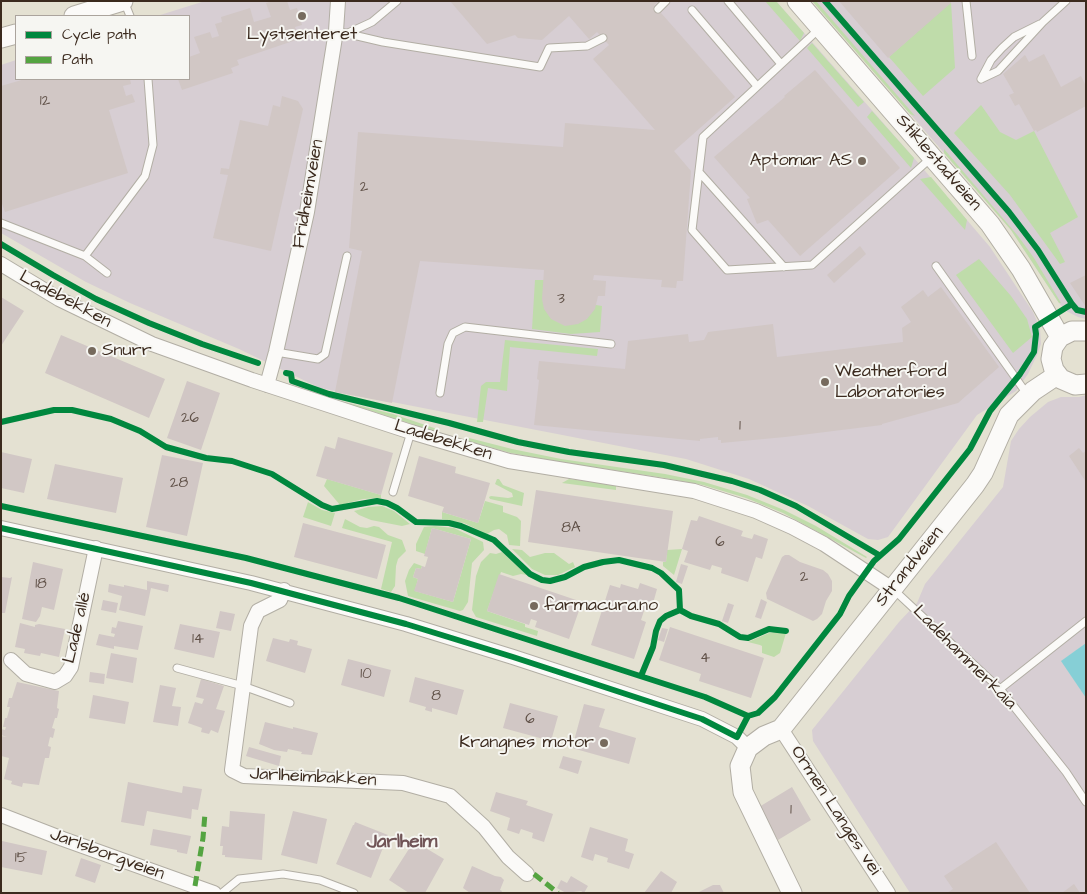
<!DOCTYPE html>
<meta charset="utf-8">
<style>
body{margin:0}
#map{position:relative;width:1087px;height:894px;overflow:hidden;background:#e4e1d2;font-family:"Architects Daughter",sans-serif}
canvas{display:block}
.frame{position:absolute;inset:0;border:2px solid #3b2a1e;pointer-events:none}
.legend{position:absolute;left:15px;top:15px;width:175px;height:65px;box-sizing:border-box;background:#f6f6f2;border:1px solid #aba49d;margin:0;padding:6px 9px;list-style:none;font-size:15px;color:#3b2a1e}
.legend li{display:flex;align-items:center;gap:10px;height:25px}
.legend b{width:25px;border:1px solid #aba49d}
</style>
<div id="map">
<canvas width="1087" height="894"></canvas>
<div class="frame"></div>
<ul class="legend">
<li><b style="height:6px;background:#00873e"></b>Cycle path</li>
<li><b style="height:6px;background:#54a441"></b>Path</li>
</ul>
</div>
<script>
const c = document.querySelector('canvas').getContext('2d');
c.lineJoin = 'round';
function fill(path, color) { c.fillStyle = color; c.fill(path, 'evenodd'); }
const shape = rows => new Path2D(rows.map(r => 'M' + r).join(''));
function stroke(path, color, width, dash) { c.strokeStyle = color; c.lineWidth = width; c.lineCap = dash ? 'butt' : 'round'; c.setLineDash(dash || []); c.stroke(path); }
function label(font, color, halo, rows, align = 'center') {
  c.font = font + ' "Architects Daughter",sans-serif'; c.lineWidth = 4; c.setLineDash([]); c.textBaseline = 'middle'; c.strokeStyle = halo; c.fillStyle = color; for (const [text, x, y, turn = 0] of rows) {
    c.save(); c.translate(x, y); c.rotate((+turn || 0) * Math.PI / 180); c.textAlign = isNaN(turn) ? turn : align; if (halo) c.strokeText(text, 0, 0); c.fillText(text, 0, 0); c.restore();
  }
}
const industrial = shape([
 [205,1,776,1,914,158,990,247,1033,312,1040,328,1041,344,1037,355,1028,374,1016,391,977,415,888,537,878,540,868,539,808,506,749,479,686,459,320,388,239,349,130,303,86,282,1,233,1,65,16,60,16,79,189,79,189,16,157,16],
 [812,1,1086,1,1086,319,1078,317,1066,311,1059,303,1011,230],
 [1086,395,1086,643,1062,661,1086,698,1086,893,910,893,813,741,812,730,899,622,917,603,925,584,1003,487,1011,441,1019,429,1030,417,1048,402,1061,397,1079,397]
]);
const green = shape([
 [765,1,776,1,804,33,800,41],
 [812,1,816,1,915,116,910,114],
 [951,2,955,68,923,96,889,57],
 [812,43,864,102,858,107,807,48],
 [981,105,1000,132,1016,140,1034,131,1078,217,1050,233,1065,262,1060,264,1010,195,954,133],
 [872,111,914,158,911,168,867,117],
 [944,149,1018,236,1034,258,1061,303,1059,303,1011,230,944,153],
 [931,177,967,220,965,230,920,179],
 [979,259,1011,296,1027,319,1032,337,1013,353,956,275],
 [535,280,548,280,590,304,602,306,600,332,571,334,532,329],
 [505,340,598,349,597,356,510,347,507,391,488,388,483,422,477,422,481,386,486,382,500,382],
 [341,401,393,414,437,429,436,432],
 [469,438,512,449,561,459,665,474,704,482,747,495,784,510,816,526,867,557,866,558,783,513,746,498,703,485,665,478,561,462,511,453,468,441],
 [327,479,381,495,381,498,363,499,340,505,324,486],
 [497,479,499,479,503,485,524,493,522,506,490,499,489,497,491,496,508,498,513,497,512,493,495,484],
 [569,479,616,485,616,490,562,483],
 [485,501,503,506,503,512,517,517,521,521,520,546,509,545,507,535,499,529,494,530,487,534,464,523,442,519,442,512,478,523],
 [308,502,322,510,335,513,331,526,303,517],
 [382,506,394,511,410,524,402,526,371,520,359,515,354,511,368,507],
 [345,519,360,527,367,528,374,526,379,527,388,535,402,540,406,551,398,559,396,566,395,586,391,592,381,589,392,542,342,528],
 [435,526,454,528,483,542,484,550,472,563,468,602,463,610,460,611,408,596,405,581,409,570,414,563,422,566,421,569,416,568,413,577,418,579,415,591,453,602,471,539,432,528,425,554,416,551,416,544,424,527],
 [512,549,522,550,530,557,545,553,554,553,569,564,573,562,575,567,558,575,545,575,532,569],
 [682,549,674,575,663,566,663,562,666,562,667,550],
 [502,552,527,575,521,574,513,576,501,572,487,611,525,624,525,627,538,631,537,636,476,617,472,610,476,576,481,562,490,553,496,554],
 [775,632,786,633,780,653,774,657,762,653,762,646,760,645,748,642,769,633]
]);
const water = shape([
 [1086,643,1086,698,1061,661]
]);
const building = shape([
 [272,1,287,1,290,10,297,8,302,25,295,27,299,39,237,60,239,65,231,68,233,73,182,90,178,79,189,79,189,57,200,53,194,37,210,32,212,38,219,36,215,24,222,22,221,17,250,8,254,22,271,17,266,3],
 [450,1,659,1,654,5,735,97,674,151,691,171,683,281,677,281,676,288,661,287,662,280,594,275,593,280,606,281,605,296,598,296,595,309,587,319,578,324,565,326,551,319,544,309,542,299,544,270,420,261,392,403,335,392,362,251,349,248,358,132,563,147,565,123,655,130,593,59,609,45,597,32,589,39,569,16,542,40,518,38,515,35,487,44],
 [839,1,951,1,951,3,888,58],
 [1044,54,1061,87,1081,76,1086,86,1086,106,1037,132,1036,130,1034,131,1019,104,1015,106,1009,95,1014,93,1003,74,1025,55,1029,62],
 [815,70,900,168,800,256,768,220,757,224,747,199,750,198,714,157,785,97,784,96],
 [25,79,130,79,131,84,123,86,126,96,132,94,135,102,109,110,128,173,5,212,1,201,1,86],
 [282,96,298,101,303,109,271,251,213,238,228,175,220,174,221,168,229,169,240,120,268,126,273,105,280,107],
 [860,246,866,254,834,283,827,275],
 [1086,275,1086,307,1070,283],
 [941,287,999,367,958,403,882,424,882,425,785,437,721,443,721,440,718,440,718,437,700,439,700,441,534,425,539,380,537,379,539,361,625,369,628,341,688,334,689,342,704,340,708,332,773,324,777,357,903,342,902,328,911,322,901,307,923,290,928,297],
 [1,297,24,311,1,346],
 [61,335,165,379,149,418,45,373],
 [187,381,220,393,201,450,167,438],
 [338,437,393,453,381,495,316,476,325,446,335,449],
 [1079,448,1083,453,1086,451,1086,482,1069,456],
 [1,452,32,459,24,493,1,488],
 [162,455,203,463,187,536,146,527],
 [419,456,456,467,455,473,490,483,478,523,442,512,444,507,408,496],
 [55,464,123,478,116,513,47,499],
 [536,490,673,511,666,562,528,542],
 [699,516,743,531,741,536,752,539,754,534,768,539,762,559,756,557,748,582,721,573,722,568,712,565,710,570,684,562,688,551,682,549,691,520,697,521],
 [303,523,386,545,377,579,294,557],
 [432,528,471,539,453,602,414,591,418,579,413,577,416,568,421,569,422,566,425,567,428,557,424,556],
 [785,555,789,555,800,562,823,570,828,574,832,581,832,591,826,601,822,614,817,619,813,621,809,619,767,599,766,593,782,557],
 [33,562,63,569,54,610,42,607,40,616,36,622,22,619],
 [681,564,688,566,682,584,676,582],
 [499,574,582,602,569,639,535,627,537,621,531,619,529,625,487,611],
 [1,577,10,578,12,577,5,613,1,613],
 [147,581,169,585,168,592,151,588,145,616,119,610,122,596,108,592,109,584,124,587,124,585,147,590],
 [640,583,657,589,652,607,646,605,641,620,646,622,634,659,591,645,610,585,620,588,621,584,638,589],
 [761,599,767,602,761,619,755,617],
 [103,600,118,603,116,613,101,610],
 [728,603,734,605,728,623,722,621],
 [220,611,235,614,231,631,216,628],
 [118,621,143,626,138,650,114,646,114,649,96,645,99,634,114,637,115,634,111,633,112,627,116,628],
 [20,623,35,627,35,625,39,624,65,629,59,657,41,653,40,656,24,653,25,649,15,647],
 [180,624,220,632,214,658,174,649],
 [670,627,764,658,751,698,699,681,701,674,659,660],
 [662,628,668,629,664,642,658,640],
 [273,638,289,642,290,639,298,641,297,645,312,649,305,673,266,661],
 [111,653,137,658,133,683,106,678],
 [348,659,391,670,384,697,341,685],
 [90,672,105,674,104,684,89,682],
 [415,677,464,690,457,715,432,708,432,712,425,710,426,707,409,702],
 [201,679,224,686,216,709,225,711,218,733,211,730,209,734,201,732,202,728,188,723,195,702,202,704,204,699,196,697],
 [17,682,59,691,57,708,59,709,57,718,55,718,52,728,55,729,53,738,50,737,48,746,51,747,49,758,45,758,39,785,23,783,22,787,11,784,12,781,4,779,9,758,1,756,1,736,7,737,1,735,1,729,5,730,6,727,3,727,5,718,7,718,10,707,7,707,9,698,12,698],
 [160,685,176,688,172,706,181,707,178,726,153,722],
 [93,695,129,702,125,724,89,718],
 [510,703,558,716,551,741,503,728],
 [584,704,605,709,599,727,636,738,629,764,572,748],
 [265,722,293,729,293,727,318,733,312,755,301,754,302,752,288,749,287,752,274,750,259,744],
 [249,747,281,756,279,766,246,756],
 [563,756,582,761,578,774,559,768],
 [128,782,182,793,183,786,202,789,198,810,192,809,191,819,147,811,144,826,121,822],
 [792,787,811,820,778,840,759,807],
 [496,792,528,801,526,805,553,814,544,842,532,838,533,833,521,829,519,834,507,830,510,818,490,811],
 [230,811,265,814,262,860,225,857,225,855,222,855,223,846,220,846,222,826,229,827],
 [293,811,327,819,317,864,281,855],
 [355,822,388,835,371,878,336,864,353,825,354,825],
 [590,827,628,839,625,851,634,854,629,869,607,862,608,858,595,854,593,861,581,857],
 [153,829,191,836,187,854,177,852,177,850,150,845],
 [2,841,47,851,42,875,1,867],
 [414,841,444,859,425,893,409,893,389,880],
 [996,842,1030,893,947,893,953,889,944,876],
 [81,858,101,865,95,883,75,876],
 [472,866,495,876,501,877,504,880,500,890,502,891,501,893,470,893,463,888],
 [661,871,677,882,671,893,644,893],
 [571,876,588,886,584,893,581,891,566,893,557,888,561,880,567,883],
 [1074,884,1080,893,1062,893],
 [713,885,720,885,724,893,697,893]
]);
const lane = shape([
 [124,1,130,16],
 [728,1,781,64],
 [966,1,972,56],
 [658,9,666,1],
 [692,10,757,86],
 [819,29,703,137,692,230,727,270,812,265,932,157],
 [336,31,383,42,540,67,549,48,587,46,603,38],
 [348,33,372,22,397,1],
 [981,79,998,71,1043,22,1066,1],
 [981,79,991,60,1002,48,1014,37,1040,24],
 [699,172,784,267],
 [1,223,85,256],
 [936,266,1027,394],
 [107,273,85,256,145,176,153,145,148,79],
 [276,352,318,359,325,354,347,256],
 [440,393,448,344,453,333,465,327,611,344],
 [393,492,411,432],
 [894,590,1000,689,1066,772,1086,802],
 [177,668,243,686,290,703],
 [1000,689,1086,621],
 [222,893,239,879,283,874,320,880,354,893]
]);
const street = shape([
 [1,264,59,299,152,344,252,380,411,432,509,461,694,491,756,511,792,527,824,544,892,589],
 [267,385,276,352,307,212,336,31,338,1],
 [1,528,251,583,406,624,513,657,702,719,737,737,748,748],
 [284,590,280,600,258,611,251,626,232,770,244,776,403,783,450,796,484,827,508,857,527,874],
 [11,660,26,674,55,682,65,676,71,667,96,548],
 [781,729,888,893],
 [1,815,63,839,214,893]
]);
const secondary = shape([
 [797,1,990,224,1021,269,1060,337],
 [74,16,123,1],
 [1,38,16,34],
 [1086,331,1072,331,1060,337,1053,347,1051,359,1054,370,1061,379,1075,385,1086,384],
 [792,893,743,792,740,766,748,748,764,736,781,729,975,485,983,473,1009,415,1033,391,1057,375]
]);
const quiet = shape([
 [534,874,558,893],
 [195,886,203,838,205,813]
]);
const cycleway = shape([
 [825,1,1009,212,1038,250,1072,304],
 [1,244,53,275,96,299,149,323,202,344,258,363],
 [286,373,291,374,292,381,329,394,449,423,518,442,569,452,664,465,732,481,760,490,796,506,879,555],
 [1,422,54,410,72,410,111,419,140,431,166,447,206,458,232,461,272,474,322,505,332,509,377,501,387,503,397,508,416,522,449,523,461,526,494,540,530,574,542,580,550,581,565,577,584,567,603,562,619,560,652,568,661,573,679,590,680,610],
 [1,506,246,558,399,598,705,697,748,716,758,713,775,697,840,614,849,596,874,561,899,539,970,449,990,411,1020,374,1034,352,1036,334,1035,327,1072,304,1077,310,1086,312],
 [1,528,251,583,406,624,513,657,702,719,737,737,748,716],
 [641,676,653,647,656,631,660,621,666,616,680,610,691,616,719,624,740,637,748,638,769,629,786,631]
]);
const markers = [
 [302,16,5,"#766a5d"],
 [862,161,5,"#766a5d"],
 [92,351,5,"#766a5d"],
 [825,382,5,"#766a5d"],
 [534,606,5,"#766a5d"],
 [604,743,5,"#766a5d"]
];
const numberNames = [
 ["12",45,102],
 ["2",364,188],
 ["3",561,300],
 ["26",190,419],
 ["1",740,427],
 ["28",179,484],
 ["8A",571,529],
 ["6",720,543],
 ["2",804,578],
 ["18",41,585],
 ["14",198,640],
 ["4",705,659],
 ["10",366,675],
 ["8",436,697],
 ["6",530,720],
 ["1",791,811],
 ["15",21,859]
];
const poiNames = [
 ["Lystsenteret",302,35,"center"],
 ["Aptomar AS",852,161,"right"],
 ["Snurr",102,351],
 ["Weatherford",835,372],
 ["Laboratories",835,393],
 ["farmacura.no",544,606],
 ["Krangnes motor",594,743,"right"]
];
const streetNames = [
 ["Stiklestadveien",938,163,49],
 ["Fridheimveien",309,194,-80],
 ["Ladebekken",65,300,28],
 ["Ladebekken",443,441,17],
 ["Strandveien",910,567,-51],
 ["Lade allé",78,628,-77],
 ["Ladehammerkaia",964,658,45],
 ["Jarlheimbakken",313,778,3],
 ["Ormen Langes vei",835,811,57],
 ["Jarlsborgveien",107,855,20]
];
const neighbourhoodNames = [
 ["Jarlheim",402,843]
];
fill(industrial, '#d7ced3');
fill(green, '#bfdcaa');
fill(water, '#86cfd6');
fill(building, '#d1c7c5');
stroke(lane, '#b2aea4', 9);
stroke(street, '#b2aea4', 16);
stroke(secondary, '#b2aea4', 21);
stroke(lane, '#fbfaf8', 7);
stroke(street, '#fbfaf8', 14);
stroke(secondary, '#fbfaf8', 19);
stroke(quiet, '#54a441', 5, [10, 5]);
stroke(cycleway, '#00873e', 6);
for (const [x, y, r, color] of markers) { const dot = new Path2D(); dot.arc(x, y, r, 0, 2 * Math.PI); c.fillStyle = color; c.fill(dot); stroke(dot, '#f6f6f2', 2); }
label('15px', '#605148', null, numberNames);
label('18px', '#3b2a1e', '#f6f6f2', poiNames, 'left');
label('18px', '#3b2a1e', '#f6f6f2', streetNames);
label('bold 19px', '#705456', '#f6f6f2', neighbourhoodNames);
</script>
